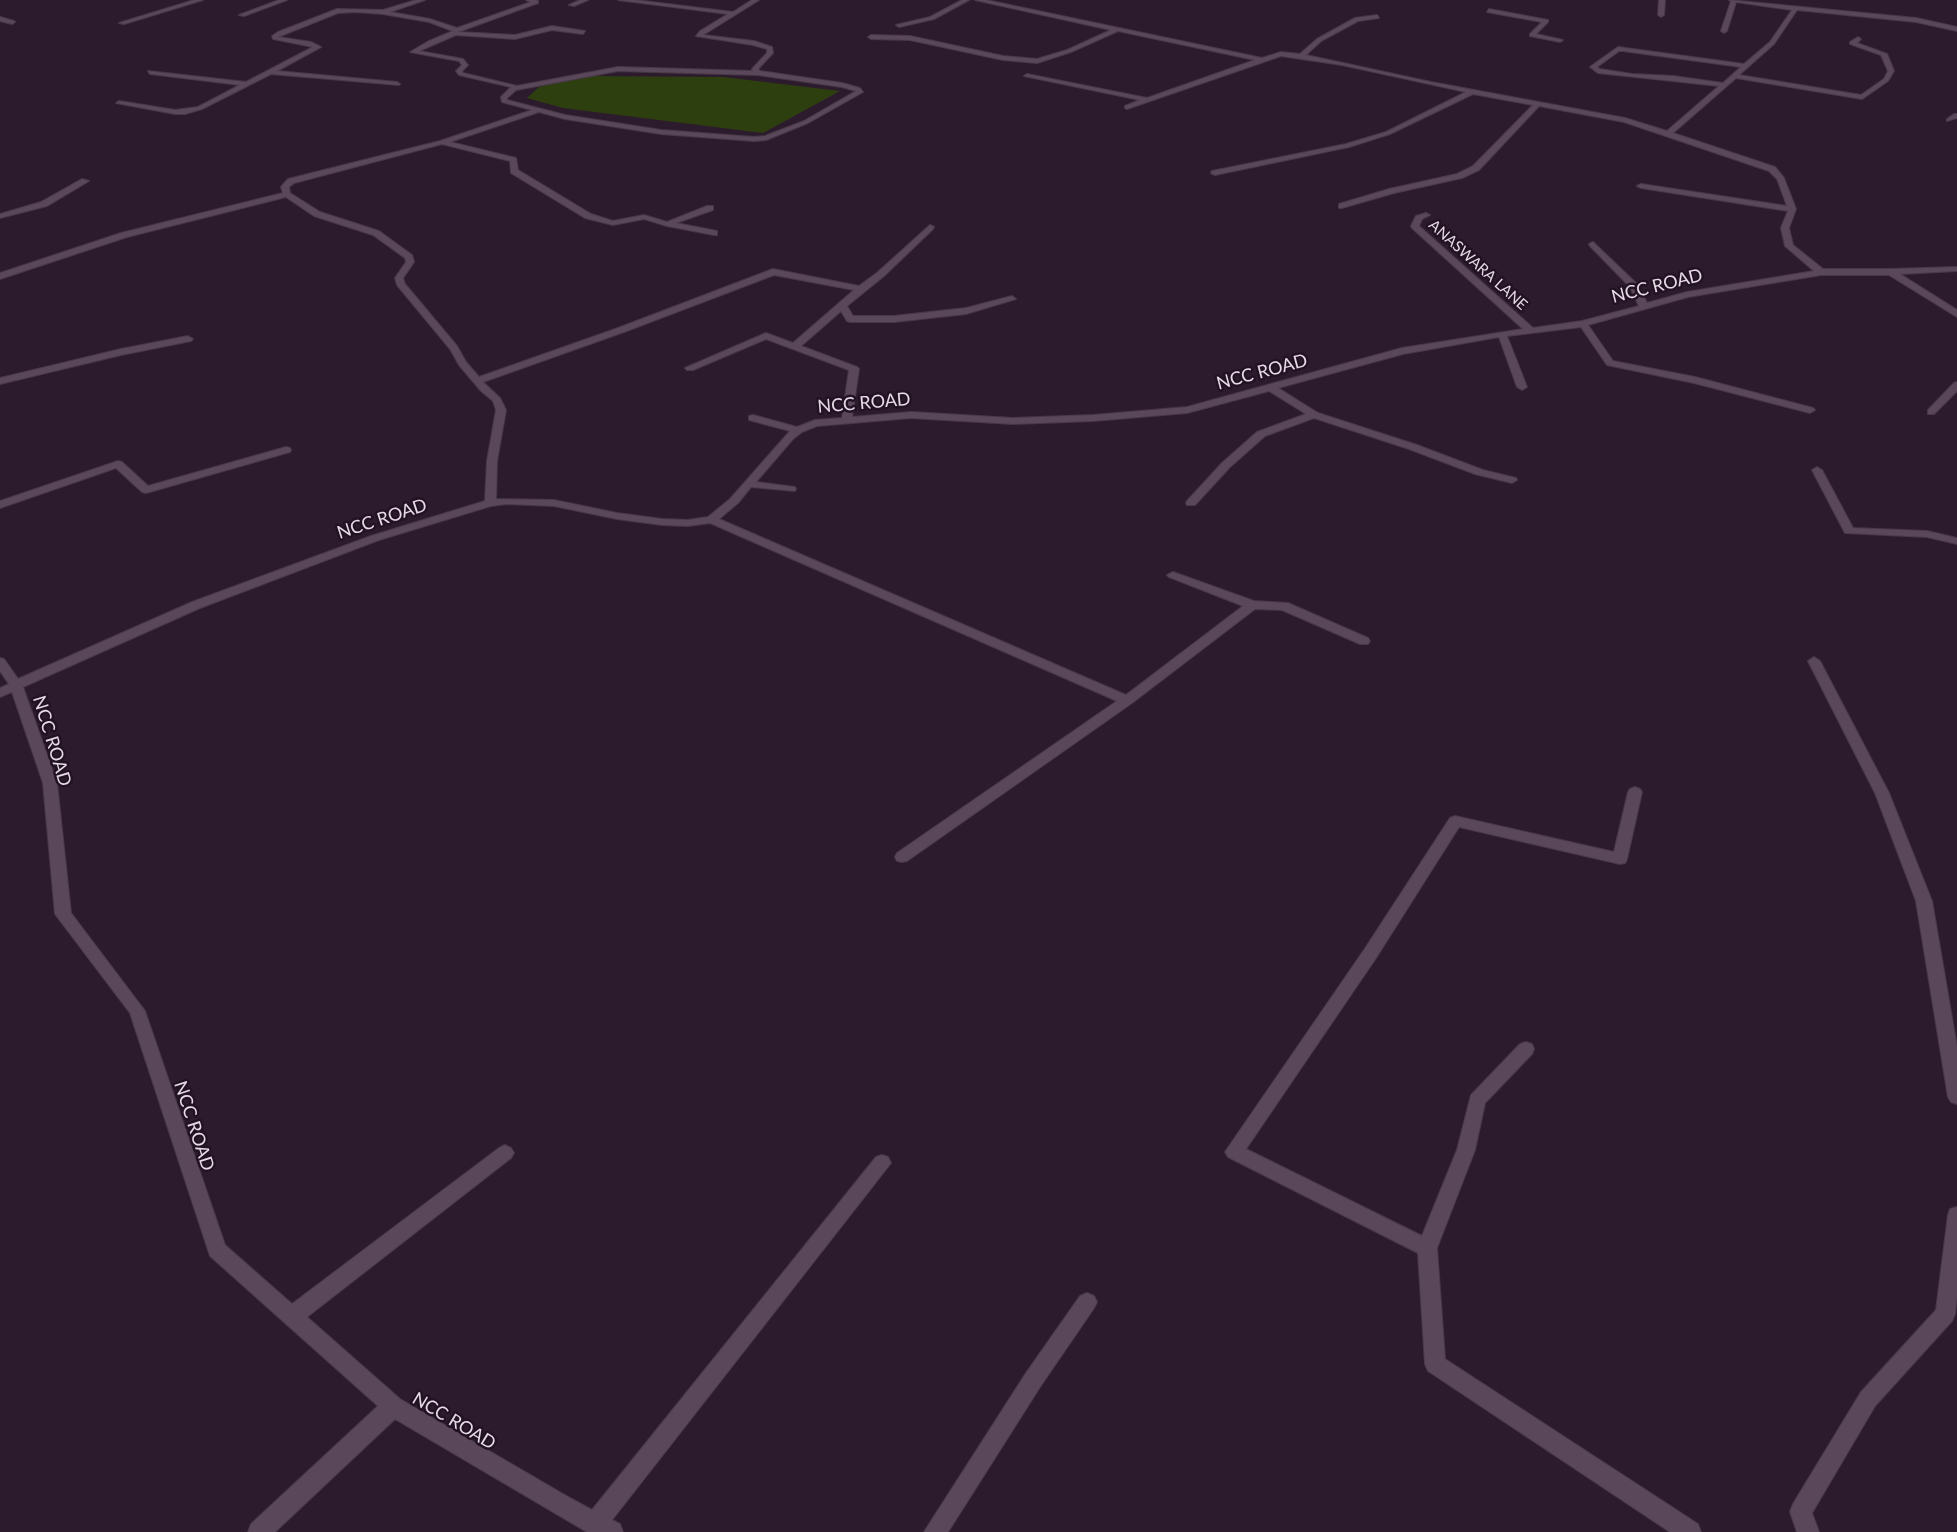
<!DOCTYPE html>
<style>
body{margin:0}
canvas{display:block;background:#2c1b2d}
</style>
<canvas width="1957" height="1532"></canvas>
<script>
const c = document.querySelector('canvas').getContext('2d');
c.lineJoin = 'round';
function fill(path, color) { c.fillStyle = color; c.fill(path, 'evenodd'); }
const shape = rows => new Path2D(rows.map(r => 'M' + r).join(''));
function stroke(path, color, width, dash) { c.strokeStyle = color; c.lineWidth = width; c.lineCap = dash ? 'butt' : 'round'; c.setLineDash(dash || []); c.stroke(path); }
function label(font, color, halo, rows, align = 'center') {
  c.font = font + ' Lato,sans-serif'; c.lineWidth = 5; c.setLineDash([]); c.textBaseline = 'middle'; c.strokeStyle = halo; c.fillStyle = color; for (const [text, x, y, turn = 0] of rows) {
    c.save(); c.translate(x, y); c.rotate((+turn || 0) * Math.PI / 180); c.textAlign = isNaN(turn) ? turn : align; if (halo) c.strokeText(text, 0, 0); c.fillText(text, 0, 0); c.restore();
  }
}
const water = shape([
 [584,76,723,77,840,91,763,133,563,108,527,98,539,87]
]);
const minor = shape([
 [194,0,203,0,124,24,119,23,194,0],
 [279,0,287,0,244,16,239,15,279,0],
 [416,0,425,0,390,12,430,19,457,28,531,2,526,0,535,0,538,1,538,3,458,32,515,35,552,26,585,31,583,34,552,30,515,39,456,35,419,51,463,59,468,65,462,71,463,73,517,86,618,67,753,71,752,69,767,53,767,49,753,45,696,36,700,31,728,14,618,0,635,0,733,12,752,0,759,0,703,35,754,41,772,47,773,53,758,69,760,71,842,83,860,88,863,92,808,123,766,140,754,141,661,134,565,119,539,112,450,142,516,158,518,170,591,214,613,221,644,215,667,222,707,206,713,206,713,210,676,223,717,231,717,235,714,235,667,226,644,219,613,225,585,218,511,173,510,161,442,144,294,183,289,187,290,193,320,212,379,231,412,255,414,262,403,278,405,284,457,346,466,362,479,377,618,328,773,269,859,286,878,272,930,225,934,227,933,229,884,276,847,306,853,316,894,316,966,308,1012,296,1016,299,966,314,894,322,850,322,847,321,841,311,801,346,857,367,859,369,852,417,911,412,1013,418,1093,415,1187,407,1402,348,1523,329,1412,228,1411,226,1416,216,1426,213,1430,215,1422,219,1419,226,1533,328,1582,321,1639,306,1630,287,1590,246,1589,244,1593,242,1637,284,1647,303,1687,292,1814,271,1785,246,1781,228,1788,211,1641,188,1637,186,1641,184,1787,206,1777,179,1769,171,1624,122,1539,106,1479,170,1462,178,1394,193,1342,208,1339,208,1339,204,1389,189,1457,174,1473,166,1533,105,1473,94,1390,134,1349,147,1215,175,1211,173,1212,171,1346,144,1386,132,1466,92,1342,65,1281,56,1127,109,1125,108,1125,106,1140,100,1024,76,1027,74,1147,98,1255,60,1118,31,1071,52,1037,63,1003,60,910,40,871,39,868,37,871,35,910,36,1003,56,1037,59,1067,50,1111,30,975,0,986,0,1262,58,1281,52,1300,54,1317,39,1355,18,1377,15,1379,18,1358,21,1321,41,1306,55,1431,82,1625,118,1667,131,1719,86,1598,73,1590,67,1618,47,1744,64,1770,42,1792,10,1736,2,1727,31,1724,33,1721,31,1731,1,1729,0,1916,18,1957,27,1957,31,1916,22,1797,10,1774,44,1739,75,1861,95,1884,79,1888,71,1881,55,1850,44,1850,42,1858,37,1861,39,1857,43,1887,54,1894,71,1888,81,1862,99,1736,78,1673,133,1775,167,1784,178,1796,209,1789,228,1793,245,1823,269,1891,269,1957,267,1957,271,1900,274,1957,310,1957,317,1889,275,1821,275,1688,297,1588,325,1613,361,1695,377,1813,408,1815,410,1810,413,1694,383,1607,365,1581,327,1507,336,1527,387,1522,390,1517,387,1499,337,1403,354,1278,388,1318,413,1417,445,1483,470,1516,478,1517,480,1512,483,1475,474,1409,449,1314,418,1265,436,1230,467,1195,505,1187,505,1186,503,1187,501,1222,463,1257,432,1306,414,1269,391,1187,413,1093,421,1013,424,911,418,817,426,802,432,793,439,756,482,795,487,796,489,795,491,751,487,738,503,719,519,1126,695,1243,606,1169,577,1167,575,1173,572,1254,601,1288,603,1368,638,1370,641,1368,644,1360,644,1282,610,1255,609,1132,703,907,861,902,862,897,861,895,857,897,853,1117,701,710,523,688,526,662,525,617,519,554,506,507,504,491,506,379,540,200,608,23,687,57,783,71,913,145,1011,225,1245,292,1304,499,1148,505,1145,511,1148,514,1153,511,1158,307,1317,400,1399,570,1498,592,1510,876,1157,882,1155,888,1157,891,1163,612,1520,620,1524,623,1532,587,1532,395,1419,275,1532,248,1532,251,1524,378,1406,210,1256,130,1013,55,914,43,783,12,692,0,697,0,688,9,684,0,671,0,658,4,659,18,679,192,602,371,536,485,501,487,461,496,410,493,401,481,391,459,365,450,349,397,285,395,278,406,262,405,258,373,235,314,216,286,197,127,237,0,279,0,273,121,233,283,193,281,187,288,179,440,141,532,110,502,102,501,97,511,87,459,75,456,71,462,65,459,61,410,52,429,41,453,31,429,22,383,14,356,12,338,13,278,37,311,42,321,47,277,71,397,82,400,84,399,85,271,74,202,109,185,114,175,114,116,103,119,101,175,110,198,107,240,85,150,74,148,71,246,82,313,47,273,39,272,36,278,32,337,9,383,10,416,0],
 [1619,51,1623,51,1741,67,1723,83,1673,76,1632,74,1600,69,1597,67,1619,51],
 [618,71,758,75,842,87,856,91,804,121,765,136,754,137,661,130,565,115,507,100,507,98,516,90,618,71],
 [774,275,854,290,793,343,766,333,685,368,687,370,693,370,766,339,849,370,842,418,815,420,797,427,753,415,749,416,749,420,790,431,730,499,708,517,688,520,662,519,617,513,554,500,496,499,497,461,506,410,500,398,483,382,624,332,774,275],
 [580,0,588,0,574,6,569,5,580,0],
 [962,0,969,0,934,19,899,27,896,25,930,17,962,0],
 [1659,0,1665,0,1664,15,1661,17,1658,15,1659,0],
 [1489,9,1548,20,1548,22,1536,34,1563,40,1560,42,1530,36,1530,34,1542,22,1487,12,1489,9],
 [0,17,14,21,15,22,12,24,0,21,0,17],
 [1954,114,1957,114,1957,118,1947,121,1947,119,1954,114],
 [82,179,89,181,47,206,0,218,0,214,41,202,82,179],
 [188,336,193,339,191,341,121,355,0,384,0,378,121,349,188,336],
 [1957,382,1957,391,1934,414,1928,414,1928,410,1954,383,1957,382],
 [286,447,290,448,291,450,290,452,146,493,142,492,116,468,0,508,0,501,118,461,122,462,148,486,286,447],
 [1817,467,1822,470,1853,528,1927,531,1957,538,1957,544,1927,537,1845,533,1812,470,1817,467],
 [1814,657,1820,661,1889,793,1932,901,1957,1047,1957,1104,1951,1102,1948,1097,1916,901,1875,793,1808,661,1814,657],
 [1635,787,1640,789,1642,792,1627,859,1625,863,1620,864,1459,827,1376,958,1246,1149,1422,1236,1457,1150,1471,1095,1520,1044,1526,1042,1532,1044,1534,1049,1532,1054,1485,1103,1475,1150,1437,1248,1445,1359,1698,1524,1701,1532,1670,1532,1428,1371,1425,1364,1418,1253,1228,1157,1225,1152,1364,950,1450,818,1455,816,1614,852,1628,792,1630,789,1635,787],
 [1957,1207,1957,1296,1955,1314,1952,1321,1875,1406,1812,1513,1819,1532,1797,1532,1790,1512,1793,1504,1861,1392,1936,1310,1948,1215,1950,1209,1957,1207],
 [1087,1293,1094,1296,1097,1302,1094,1308,1040,1387,948,1532,924,1532,1026,1373,1080,1296,1087,1293]
]);
const farStreetnames = [
 ["ANASWARA LANE",1478,265,42]
];
const streetNames = [
 ["NCC ROAD",1657,286,-14],
 ["NCC ROAD",1262,372,-15],
 ["NCC ROAD",864,403,-5],
 ["NCC ROAD",382,519,-18],
 ["NCC ROAD",52,741,73],
 ["NCC ROAD",194,1126,72],
 ["NCC ROAD",454,1421,31]
];
fill(water, '#2e3f0f');
stroke(minor, '#473847', 2);
fill(minor, '#5a475a');
label('15px', '#e7dbe7', '#221223', farStreetnames);
label('18px', '#e7dbe7', '#221223', streetNames);
</script>
